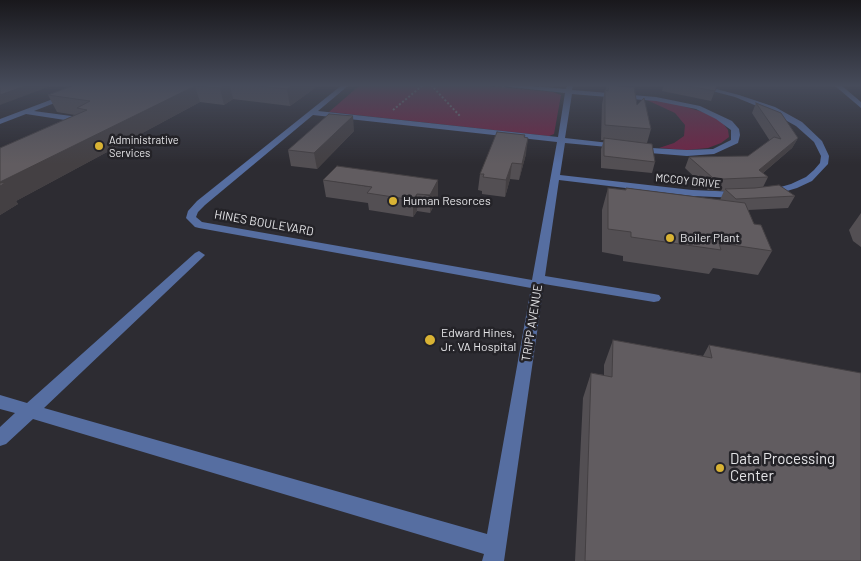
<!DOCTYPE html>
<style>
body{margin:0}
canvas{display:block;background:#2d2c32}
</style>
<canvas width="861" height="561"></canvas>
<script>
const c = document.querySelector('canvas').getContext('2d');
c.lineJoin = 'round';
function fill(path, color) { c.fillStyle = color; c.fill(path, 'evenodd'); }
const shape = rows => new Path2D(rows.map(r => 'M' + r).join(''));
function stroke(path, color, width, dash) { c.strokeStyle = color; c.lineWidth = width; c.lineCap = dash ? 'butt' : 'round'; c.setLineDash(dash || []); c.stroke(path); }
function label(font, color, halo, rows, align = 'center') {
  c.font = font + ' Barlow,sans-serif'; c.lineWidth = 5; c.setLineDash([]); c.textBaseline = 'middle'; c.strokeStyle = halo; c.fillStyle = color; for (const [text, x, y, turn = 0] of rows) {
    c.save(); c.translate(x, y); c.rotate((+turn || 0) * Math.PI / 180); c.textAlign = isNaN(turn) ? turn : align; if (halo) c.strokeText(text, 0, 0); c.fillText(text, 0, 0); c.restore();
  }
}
const green = shape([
 [360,85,477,85,553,92,561,95,554,134,549,136,329,112],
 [647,100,665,101,710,114,722,122,728,130,729,137,721,143,708,148,687,150,659,148,674,143,684,136,685,125,675,113]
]);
const path = shape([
 [431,85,460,116],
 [393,110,423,85]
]);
const minor = shape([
 [90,85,101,85,34,111,86,118,87,120,84,125,78,125,78,122,26,114,0,124,0,119,90,85],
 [342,85,349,85,318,111,558,137,565,93,492,85,520,85,566,89,567,85,573,85,572,90,656,97,700,106,732,121,739,129,740,135,738,143,714,154,687,156,637,152,633,149,634,147,687,150,713,149,731,140,731,130,716,119,696,109,656,101,572,94,565,138,618,144,622,146,618,148,565,143,560,175,692,190,738,192,743,195,738,198,692,196,559,180,545,276,654,294,659,295,661,298,659,301,654,302,544,284,504,561,482,561,484,554,33,419,6,444,0,446,0,427,15,413,0,409,0,395,27,403,195,253,199,251,205,255,203,257,44,408,487,534,531,288,199,228,195,227,186,218,188,211,197,201,342,85],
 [313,115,557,142,532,280,202,222,196,217,198,212,205,205,313,115],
 [689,85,701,85,739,95,775,107,802,122,822,141,829,156,828,164,812,181,797,188,770,196,767,195,767,191,791,184,806,177,814,170,820,163,821,156,814,142,796,126,769,111,735,97,689,85],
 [834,85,841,85,861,102,861,108,834,85]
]);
const wall = shape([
 [75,85,319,85,290,106,233,99,224,105,200,102,16,201,18,204,0,215,0,148,75,115,57,112,48,95],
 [606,85,631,85,637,105,651,129,647,143,655,162,652,173,601,168,601,149,604,140,601,140,602,104,605,90,606,90],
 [664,85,717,85,711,101,662,91],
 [756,103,798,138,792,148,763,173,768,177,763,187,795,196,788,208,748,210,754,224,772,251,758,275,713,268,709,274,623,261,623,256,602,252,602,210,608,188,625,190,626,188,720,200,724,191,708,190,685,168,689,157,748,156,770,141,752,113],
 [354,131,317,169,291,166,288,150],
 [524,137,526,154,519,180,510,179,505,197,482,194,482,191,478,190,480,174],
 [323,180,438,197,430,213,417,211,413,217,369,210,368,203,326,197],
 [861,213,861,247,853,241,849,230],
 [613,340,703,356,709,345,861,561,575,561,583,398,591,373,604,375,604,365]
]);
const shadedWall = shape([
 [28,85,53,85,0,105,0,95],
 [225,85,230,85,233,99,224,105,220,88],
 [293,85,319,85,290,106,287,89],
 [195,86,200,102,16,201,18,204,0,215,0,182],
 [353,116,354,131,317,169,314,153],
 [528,138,526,154,519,180,522,164],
 [798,138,792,148,758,177,759,170],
 [512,163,510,179,505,197,506,180],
 [438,180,438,197,430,213,430,195],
 [417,194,417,211,413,217,413,200]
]);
const building = shape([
 [0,85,28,85,0,95,0,85],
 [75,85,225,85,220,88,195,86,0,182,0,148,87,110,77,108,90,101,48,95,75,85],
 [249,85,293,85,287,89,249,85],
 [609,85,634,87,637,105,644,98,651,129,605,125,605,90,608,91,609,85],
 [609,85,631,85,631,87,609,85],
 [682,85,717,85,715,91,682,85],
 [756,103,781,113,798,138,759,170,768,177,724,179,713,178,689,157,748,156,774,137,781,139,756,103],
 [329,114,353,116,314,153,288,150,329,114],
 [497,132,525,135,524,137,528,138,522,164,512,163,506,180,483,177,484,174,480,174,497,132],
 [604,138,652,144,655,162,604,156,604,138],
 [337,166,438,180,430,195,417,194,413,200,367,193,372,187,323,180,337,166],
 [0,183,5,183,0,186,0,183],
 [779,185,795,196,736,199,725,189,755,188,779,185],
 [608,188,626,190,626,188,745,203,754,224,761,225,772,251,719,243,721,250,631,237,631,232,608,229,608,188],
 [613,340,712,358,709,345,861,373,861,561,585,561,591,373,612,377,613,340]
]);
const markers = [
 [99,146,5,"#d9b334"],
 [393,201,5,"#d9b334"],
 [670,238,5,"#d9b334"],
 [430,340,6,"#d9b334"],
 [720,468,5,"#d9b334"]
];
const farPoinames = [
 ["Administrative",109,140],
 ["Services",109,153]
];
const farStreetnames = [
 ["MCCOY DRIVE",688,181,6]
];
const poiNames = [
 ["Human Resorces",403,201],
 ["Boiler Plant",680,238],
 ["Edward Hines,",441,333],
 ["Jr. VA Hospital",441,347]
];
const streetNames = [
 ["HINES BOULEVARD",264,223,10],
 ["TRIPP AVENUE",532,323,-81]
];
const nearPoinames = [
 ["Data Processing",730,459],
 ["Center",730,476]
];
fill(green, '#722344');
stroke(path, '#7a797e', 2, [2, 2]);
fill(minor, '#566ea1');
fill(wall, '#534f53');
fill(shadedWall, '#444043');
fill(building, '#615c60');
stroke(building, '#444043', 1);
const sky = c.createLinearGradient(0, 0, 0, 164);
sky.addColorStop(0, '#19181c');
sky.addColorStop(0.52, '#464b5a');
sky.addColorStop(1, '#464b5a00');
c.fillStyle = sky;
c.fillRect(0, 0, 861, 164);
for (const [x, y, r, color] of markers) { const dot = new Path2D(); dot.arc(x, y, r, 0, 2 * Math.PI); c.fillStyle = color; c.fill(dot); stroke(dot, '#242328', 2); }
label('11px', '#e4e4e7', '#242328', farPoinames, 'left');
label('11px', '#e4e4e7', '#242328', farStreetnames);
label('12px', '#e4e4e7', '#242328', poiNames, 'left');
label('12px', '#e4e4e7', '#242328', streetNames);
label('15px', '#e4e4e7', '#242328', nearPoinames, 'left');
</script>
